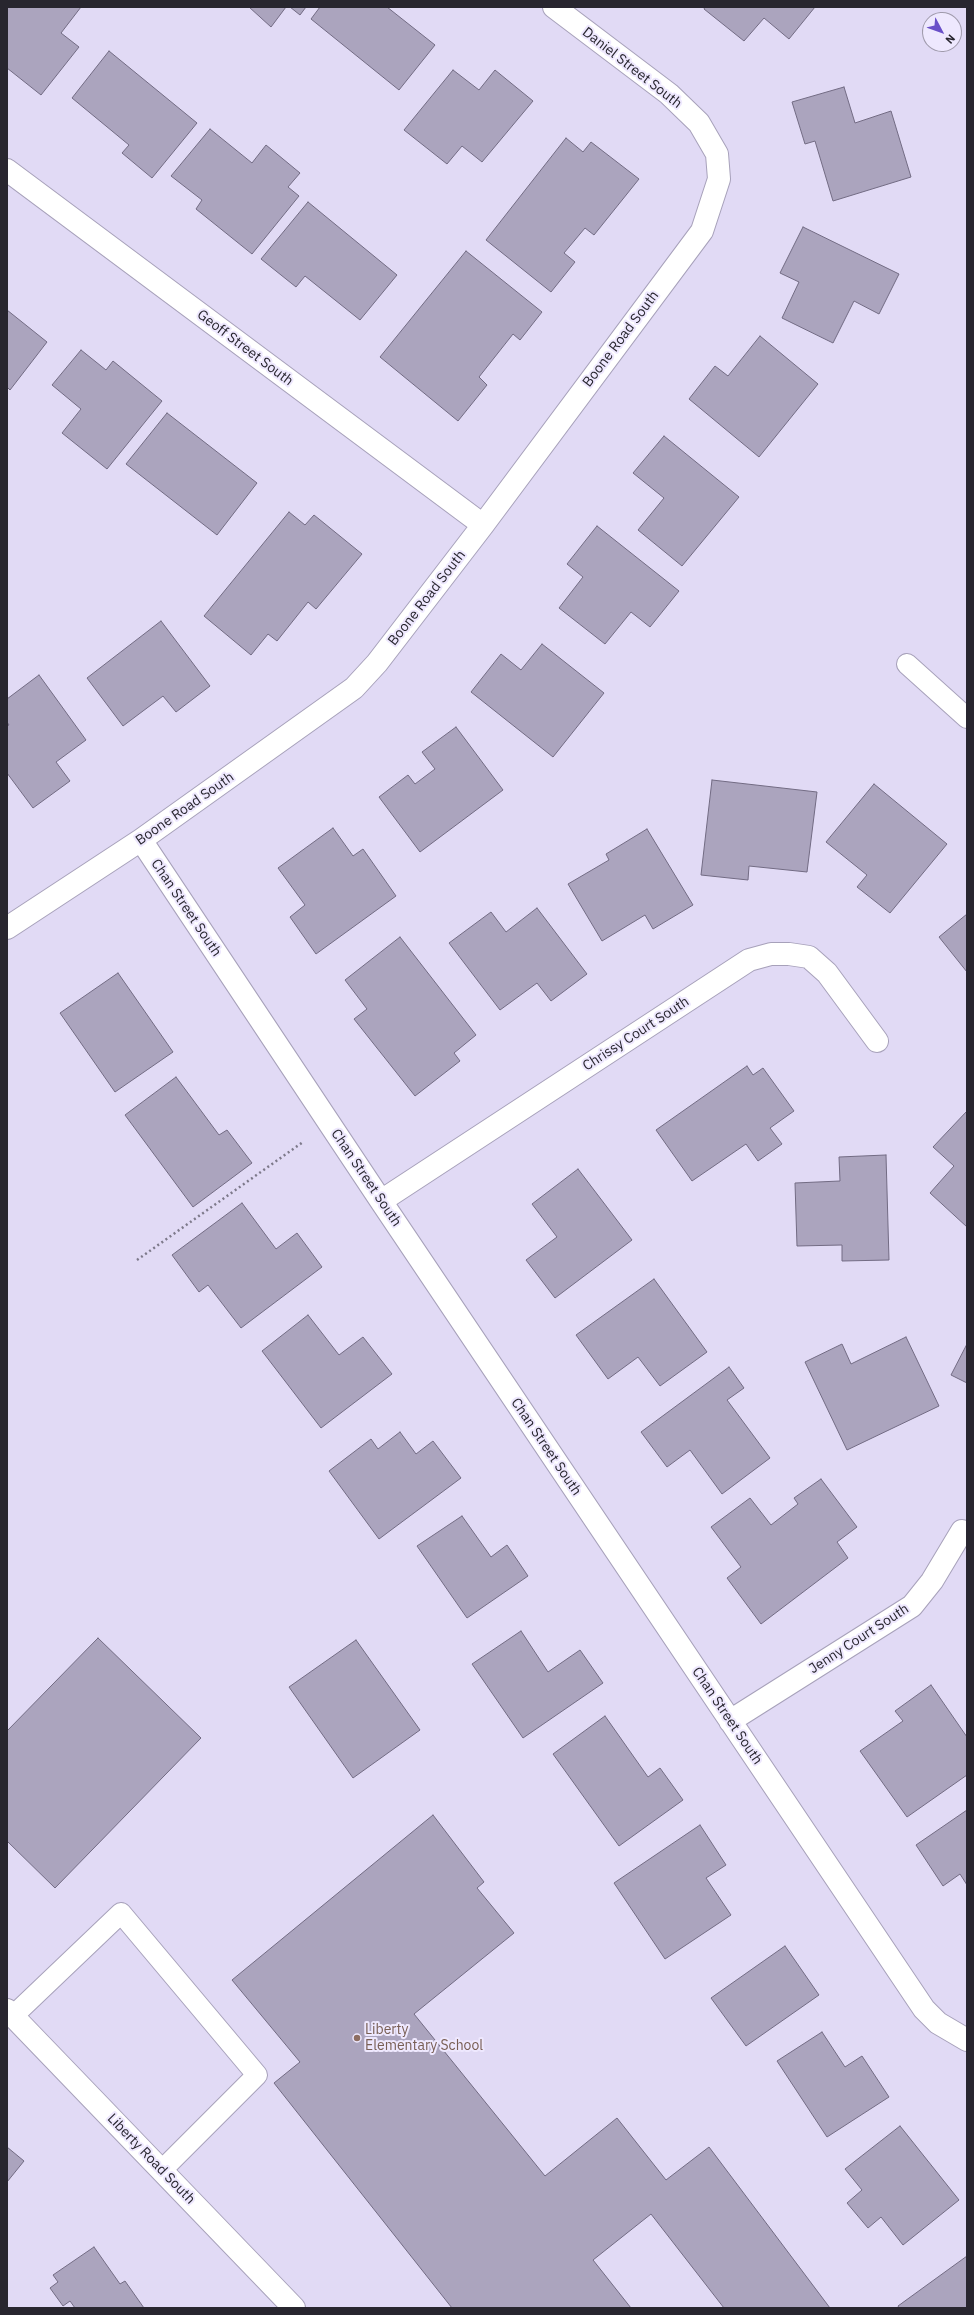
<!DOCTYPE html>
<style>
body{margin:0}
#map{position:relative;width:974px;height:2315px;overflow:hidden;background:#e1daf5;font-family:"IBM Plex Sans",sans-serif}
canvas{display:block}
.frame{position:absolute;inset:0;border:8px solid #28262f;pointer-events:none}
.north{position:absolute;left:922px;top:12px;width:40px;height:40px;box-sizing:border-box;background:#eee8fe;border:1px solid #9f9aab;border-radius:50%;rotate:131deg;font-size:11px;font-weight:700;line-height:16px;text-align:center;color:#28262f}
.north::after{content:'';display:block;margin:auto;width:14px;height:18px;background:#694fc8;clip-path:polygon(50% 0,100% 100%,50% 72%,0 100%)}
</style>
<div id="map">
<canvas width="974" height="2315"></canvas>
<div class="frame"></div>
<div class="north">N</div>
</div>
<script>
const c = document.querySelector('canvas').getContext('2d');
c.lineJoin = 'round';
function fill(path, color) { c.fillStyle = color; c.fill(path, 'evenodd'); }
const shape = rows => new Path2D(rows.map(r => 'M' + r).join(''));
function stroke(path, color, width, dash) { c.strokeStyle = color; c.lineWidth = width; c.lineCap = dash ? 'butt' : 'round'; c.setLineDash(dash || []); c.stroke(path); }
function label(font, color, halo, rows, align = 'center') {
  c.font = font + ' "IBM Plex Sans",sans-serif'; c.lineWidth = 4; c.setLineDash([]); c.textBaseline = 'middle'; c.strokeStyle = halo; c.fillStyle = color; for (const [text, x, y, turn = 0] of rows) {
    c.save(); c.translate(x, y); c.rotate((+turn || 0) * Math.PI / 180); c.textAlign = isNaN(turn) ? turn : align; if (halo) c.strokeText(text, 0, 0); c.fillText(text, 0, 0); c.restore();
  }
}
const building = shape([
 [7,7,81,7,61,33,79,47,41,95,7,68,7,7],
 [249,7,286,7,271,27,249,7],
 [290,7,306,7,300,15,290,7],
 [320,7,387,7,435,45,399,90,311,19,320,7],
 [705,7,815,7,789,39,764,18,744,41,704,9,705,7],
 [109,51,197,123,152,178,122,153,129,145,72,98,109,51],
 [453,70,479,90,495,70,533,101,482,162,462,146,447,164,404,130,453,70],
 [844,87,855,123,891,111,911,177,833,201,815,141,805,144,792,102,844,87],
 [210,129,252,163,266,145,300,173,288,187,299,196,252,254,196,209,202,200,171,176,210,129],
 [566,138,583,152,591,142,639,179,594,235,585,228,564,253,575,262,551,292,486,240,566,138],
 [308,202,397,275,360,320,305,276,296,287,261,259,308,202],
 [803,227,899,274,879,314,854,301,833,343,782,318,799,282,780,273,803,227],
 [466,251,542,312,520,340,513,334,479,377,487,385,458,421,380,357,466,251],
 [7,310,47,342,10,390,7,387,7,310],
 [760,336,818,384,759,457,689,399,715,366,728,376,760,336],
 [81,350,106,370,113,361,162,401,107,469,62,433,81,409,52,385,81,350],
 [167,413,257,483,217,535,126,464,167,413],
 [664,436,739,497,682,566,638,530,664,498,633,473,664,436],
 [289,512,305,525,314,515,362,554,316,609,308,602,277,641,268,634,251,655,204,616,289,512],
 [597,526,679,591,650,627,631,612,605,644,559,608,583,577,567,564,597,526],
 [161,621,210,686,176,712,163,696,123,726,87,678,161,621],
 [542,644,604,693,553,757,471,692,501,654,521,670,542,644],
 [39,675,86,740,56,762,70,781,33,808,7,773,7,726,9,725,7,722,7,699,39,675],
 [456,727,503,790,420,852,379,797,408,775,415,784,435,769,422,752,456,727],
 [712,780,817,792,807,872,749,866,748,880,701,875,712,780],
 [874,784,947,844,890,913,857,887,867,875,826,842,874,784],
 [333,828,353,856,363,849,396,896,316,954,290,917,305,905,278,868,333,828],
 [647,829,693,905,653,929,645,915,602,941,568,884,609,860,606,854,647,829],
 [537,908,587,974,551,1001,537,983,500,1010,449,943,491,912,506,932,537,908],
 [967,914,967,972,939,937,967,914],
 [400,937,476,1035,454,1053,460,1061,415,1096,354,1019,367,1009,345,980,400,937],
 [118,973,173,1052,115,1092,60,1013,118,973],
 [747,1066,753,1075,763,1068,794,1111,770,1128,782,1144,758,1161,746,1144,692,1181,656,1130,747,1066],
 [176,1077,219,1135,227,1130,252,1163,193,1207,125,1115,176,1077],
 [967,1111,967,1227,930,1193,954,1166,933,1147,967,1111],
 [886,1155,889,1260,842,1261,842,1245,797,1246,795,1183,840,1181,839,1157,886,1155],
 [578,1169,632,1240,555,1298,526,1260,557,1237,532,1204,578,1169],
 [242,1203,276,1249,297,1233,322,1267,241,1328,208,1285,199,1292,172,1255,242,1203],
 [654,1279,707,1352,660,1386,638,1357,608,1379,576,1335,654,1279],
 [308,1315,339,1355,363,1337,392,1374,321,1428,262,1351,308,1315],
 [906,1337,939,1406,847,1450,805,1362,842,1344,851,1364,906,1337],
 [967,1344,967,1383,951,1375,967,1344],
 [729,1367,744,1388,727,1400,770,1458,722,1494,690,1450,667,1467,641,1432,729,1367],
 [400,1432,416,1454,433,1441,461,1478,379,1539,329,1471,371,1439,378,1449,400,1432],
 [821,1479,857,1527,837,1542,848,1558,761,1624,727,1578,741,1567,711,1527,750,1498,771,1525,798,1504,794,1498,821,1479],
 [462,1516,491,1557,507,1545,528,1576,467,1618,417,1546,462,1516],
 [521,1631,548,1672,580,1650,603,1683,523,1738,472,1664,521,1631],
 [98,1638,201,1738,55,1888,7,1841,7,1731,98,1638],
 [356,1640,420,1730,353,1778,289,1687,356,1640],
 [931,1685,967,1737,967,1775,907,1817,860,1751,903,1721,895,1711,931,1685],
 [605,1716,648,1777,660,1768,683,1800,619,1846,553,1754,605,1716],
 [967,1810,967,1885,960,1874,943,1886,916,1845,967,1810],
 [433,1815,484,1882,477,1888,514,1933,414,2014,545,2176,617,2118,666,2180,709,2147,830,2308,724,2308,651,2214,593,2260,631,2308,452,2308,274,2083,300,2062,232,1980,433,1815],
 [700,1825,726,1865,706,1878,731,1915,665,1959,614,1883,700,1825],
 [785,1946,819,1995,746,2046,711,1998,785,1946],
 [822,2032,845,2067,862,2056,889,2097,827,2137,777,2061,822,2032],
 [900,2126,959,2200,903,2245,881,2217,868,2228,847,2203,862,2190,845,2169,900,2126],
 [7,2147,24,2161,7,2182,7,2147],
 [94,2247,120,2284,125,2281,144,2308,75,2308,70,2301,63,2306,50,2288,58,2282,53,2275,94,2247],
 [967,2256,967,2308,899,2308,898,2306,967,2256]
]);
const path = shape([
 [137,1260,303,1142]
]);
const lane = shape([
 [907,664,967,718],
 [13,2016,121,1913,257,2075,162,2170]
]);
const street = shape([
 [7,170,483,525],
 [141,840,381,1201,924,2009,938,2023,967,2040],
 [7,928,141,840,354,688,377,663,483,525,702,231,719,179,717,154,699,123,669,94,554,7],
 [381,1201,749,960,771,954,789,954,809,957,827,973,877,1041],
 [730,1721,912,1606,932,1581,962,1531]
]);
const primary = shape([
 [7,2010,294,2308]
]);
const markers = [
 [357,2038,4,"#8d6e63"]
];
const streetNames = [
 ["Daniel Street South",632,68,38],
 ["Boone Road South",621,339,-53],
 ["Geoff Street South",245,348,37],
 ["Boone Road South",427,598,-52],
 ["Boone Road South",185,809,-35],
 ["Chan Street South",186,908,56],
 ["Chrissy Court South",636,1034,-33],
 ["Chan Street South",366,1178,56],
 ["Chan Street South",546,1447,56],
 ["Jenny Court South",859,1639,-33],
 ["Chan Street South",727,1716,56],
 ["Liberty Road South",151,2159,46]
];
const educationNames = [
 ["Liberty",365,2030],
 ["Elementary School",365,2046]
];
fill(building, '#aba4be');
stroke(building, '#726b83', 1);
stroke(lane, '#a7a1ba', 22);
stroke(street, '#a7a1ba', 24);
stroke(primary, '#a7a1ba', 24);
stroke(path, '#7d798a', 2.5, [2, 3]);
stroke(lane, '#fff', 20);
stroke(street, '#fff', 22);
stroke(primary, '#fff', 22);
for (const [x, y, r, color] of markers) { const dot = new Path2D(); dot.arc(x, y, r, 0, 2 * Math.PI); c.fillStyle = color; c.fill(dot); stroke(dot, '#eee8fe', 1.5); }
label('14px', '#28262f', '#eee8fe', streetNames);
label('14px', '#785e54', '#eee8fe', educationNames, 'left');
</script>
